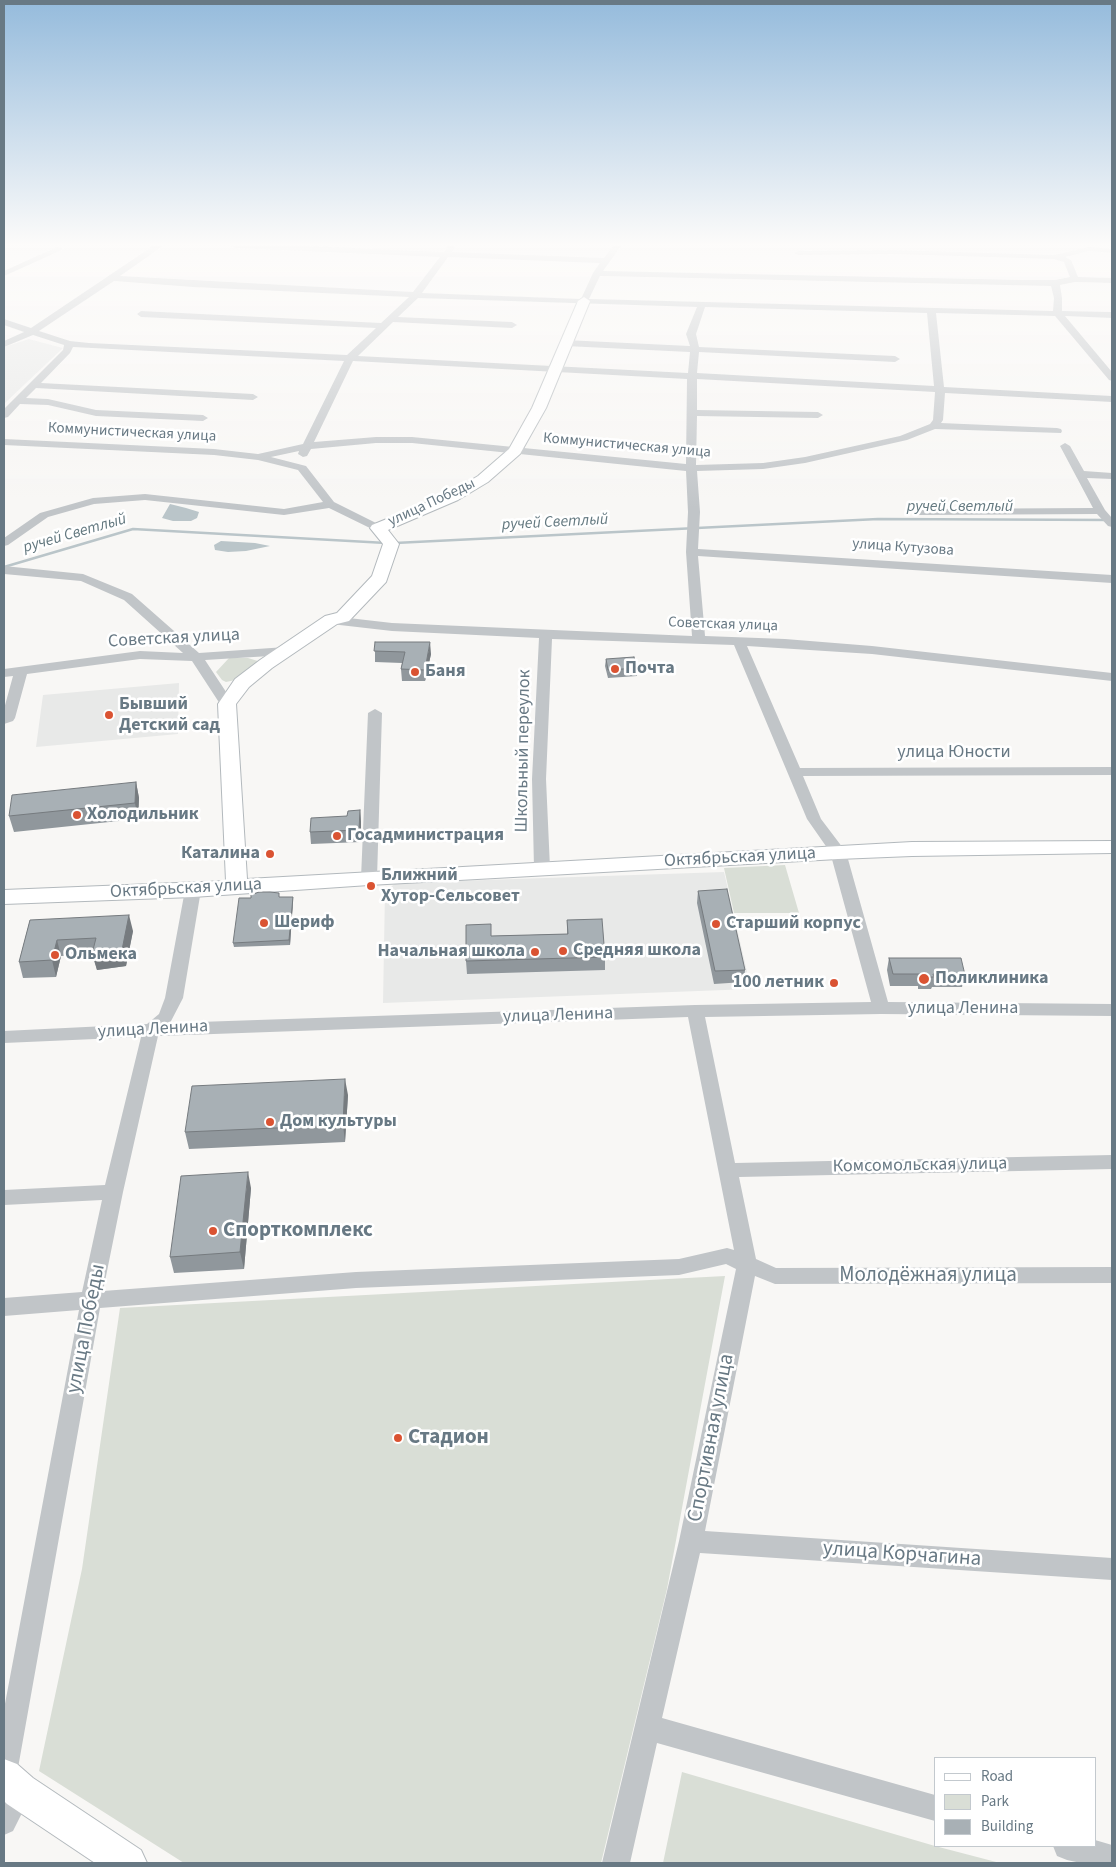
<!DOCTYPE html>
<meta charset="utf-8">
<style>
body{margin:0}
#map{position:relative;width:1116px;height:1867px;overflow:hidden;background:#f8f7f5;font-family:"Source Sans 3",sans-serif}
canvas{display:block}
.frame{position:absolute;inset:0;border:5px solid #687984;pointer-events:none}
.legend{position:absolute;left:934px;top:1757px;width:162px;height:90px;box-sizing:border-box;background:#fff;border:1px solid #c3c9ce;margin:0;padding:6px 9px;list-style:none;font-size:15px;color:#687984}
.legend li{display:flex;align-items:center;gap:10px;height:25px}
.legend b{width:25px;border:1px solid #c3c9ce}
</style>
<div id="map">
<canvas width="1116" height="1867"></canvas>
<div class="frame"></div>
<ul class="legend">
<li><b style="height:6px;background:#fff"></b>Road</li>
<li><b style="height:14px;background:#d9ded6"></b>Park</li>
<li><b style="height:14px;background:#a8b0b5"></b>Building</li>
</ul>
</div>
<script>
const c = document.querySelector('canvas').getContext('2d');
c.lineJoin = 'round';
function fill(path, color) { c.fillStyle = color; c.fill(path, 'evenodd'); }
const shape = rows => new Path2D(rows.map(r => 'M' + r).join(''));
function stroke(path, color, width, dash) { c.strokeStyle = color; c.lineWidth = width; c.lineCap = dash ? 'butt' : 'round'; c.setLineDash(dash || []); c.stroke(path); }
function label(font, color, halo, rows, align = 'center') {
  c.font = font + ' "Source Sans 3",sans-serif'; c.lineWidth = 5; c.setLineDash([]); c.textBaseline = 'middle'; c.strokeStyle = halo; c.fillStyle = color; for (const [text, x, y, turn = 0] of rows) {
    c.save(); c.translate(x, y); c.rotate((+turn || 0) * Math.PI / 180); c.textAlign = isNaN(turn) ? turn : align; if (halo) c.strokeText(text, 0, 0); c.fillText(text, 0, 0); c.restore();
  }
}
const built = shape([
 [29,339,63,348,4,404,4,347],
 [179,683,178,734,36,747,43,695],
 [724,872,751,989,383,1003,385,891,396,883]
]);
const green = shape([
 [229,658,248,658,261,662,240,679,226,682,222,680,216,672],
 [785,865,799,913,734,913,724,868],
 [725,1276,667,1589,601,1863,184,1863,39,1771,82,1569,120,1308],
 [682,1772,935,1846,1000,1863,663,1863]
]);
const water = shape([
 [170,504,186,508,199,512,197,518,191,521,173,521,162,518],
 [221,541,255,543,270,546,246,551,228,552,215,550,214,545]
]);
const stream = shape([
 [395,543,878,519,1112,520],
 [4,567,133,529,386,543]
]);
const street = shape([
 [153,246,163,246,120,276,413,292,440,257,235,248,231,246,306,246,444,252,448,246,454,246,455,248,452,252,604,258,613,246,621,246,603,271,1025,280,1055,280,1070,277,1064,262,1054,259,895,254,798,255,794,253,798,251,895,250,1054,255,1089,247,1112,249,1112,253,1089,251,1065,257,1071,260,1078,277,1112,278,1112,283,1075,282,1060,285,1062,298,1062,311,1112,312,1112,318,1065,316,1112,372,1112,381,1109,380,1055,316,936,313,944,387,1112,396,1112,402,945,393,943,420,941,423,1057,428,1061,429,1062,431,1061,433,935,429,907,440,805,463,763,469,697,471,700,512,698,549,1112,575,1112,583,698,556,705,636,785,639,872,646,1112,673,1112,681,872,654,747,646,800,768,1112,767,1112,775,803,776,821,819,846,852,888,1002,1112,1004,1112,1016,881,1014,705,1017,735,1163,1112,1155,1112,1169,739,1177,756,1259,776,1268,1112,1267,1112,1283,775,1284,755,1276,705,1531,1112,1558,1112,1580,700,1553,662,1718,935,1795,935,1821,657,1743,630,1863,602,1863,679,1541,736,1269,726,1264,679,1275,356,1288,100,1308,16,1779,20,1778,29,1782,33,1791,13,1831,4,1835,4,1795,7,1789,4,1790,4,1709,79,1310,4,1316,4,1298,82,1292,102,1200,4,1205,4,1190,105,1185,141,1037,4,1043,4,1031,147,1024,159,1014,165,998,185,890,187,886,193,885,199,886,201,890,183,998,170,1023,695,1005,871,1002,830,852,807,819,734,645,552,639,546,779,550,868,547,871,542,873,537,871,534,868,532,779,539,638,392,631,331,624,325,620,331,616,392,623,692,636,686,552,688,512,686,471,412,443,376,443,311,449,307,456,303,457,298,454,299,451,271,457,306,466,334,502,382,526,384,528,382,530,374,530,329,508,284,515,145,500,94,504,48,517,8,545,4,546,4,538,40,513,93,498,145,494,284,509,323,502,298,470,258,460,214,455,4,445,4,439,214,449,258,454,303,444,344,361,73,347,70,353,41,383,253,394,258,397,253,400,36,388,26,398,48,399,96,410,203,415,208,418,203,421,96,416,48,405,20,404,8,417,4,418,4,409,63,350,64,345,33,335,4,347,4,341,24,332,4,325,4,319,31,328,153,246],
 [448,257,600,263,593,273,581,299,422,293,448,257],
 [600,276,1051,286,1054,298,1053,311,589,299,600,276],
 [114,281,193,287,409,297,381,323,141,311,137,314,141,317,376,328,347,355,89,343,70,341,39,331,114,281],
 [418,298,697,307,686,334,690,346,565,340,560,343,565,346,690,352,688,373,358,356,393,322,512,328,517,325,512,322,398,317,418,298],
 [705,307,927,313,934,386,697,373,699,352,895,362,900,359,895,356,699,347,696,334,705,307],
 [353,361,687,379,686,464,412,437,376,437,314,442,353,361],
 [697,379,935,392,933,420,930,424,900,436,805,457,763,463,696,465,697,416,818,418,823,415,818,412,697,410,697,379],
 [688,1017,734,1250,727,1248,679,1259,356,1272,103,1291,123,1192,158,1036,688,1017],
 [57,247,64,249,4,276,4,271,57,247],
 [1065,443,1070,446,1084,471,1112,473,1112,479,1087,478,1105,510,1112,518,1112,527,1108,526,1097,514,919,515,913,512,919,509,1093,508,1060,446,1065,443],
 [4,566,83,574,132,594,199,653,286,647,292,651,286,655,205,660,234,704,227,708,222,707,192,661,140,659,27,674,15,718,13,721,4,724,4,709,13,676,4,677,4,669,140,651,183,653,124,600,81,581,4,574,4,566],
 [375,709,382,713,377,878,375,881,369,883,363,881,361,878,368,713,375,709],
 [1095,1840,1112,1845,1112,1863,1081,1863,1067,1860,1057,1856,1053,1846,1095,1846,1095,1840]
]);
const secondary = shape([
 [584,297,590,301,546,408,520,454,488,482,458,500,388,530,399,544,386,582,349,621,337,624,272,668,249,687,236,704,247,879,912,842,1112,841,1112,853,912,856,838,859,369,885,193,897,4,904,4,890,226,881,218,704,235,679,260,660,325,616,337,613,372,576,383,544,370,528,372,525,448,494,478,476,509,449,532,408,578,301,584,297],
 [4,1759,17,1764,33,1778,141,1850,147,1863,95,1863,7,1804,4,1801,4,1759]
]);
const wall = shape([
 [375,642,431,654,425,681,402,681,401,669,402,663,375,662],
 [606,659,637,668,637,676,608,678,605,666],
 [136,782,139,798,138,819,14,832,9,816],
 [360,810,361,822,361,842,311,844,310,832],
 [698,891,745,970,744,982,714,984,697,903],
 [280,897,293,897,293,901,290,945,234,947,233,943],
 [30,920,133,931,126,966,97,970,93,954,61,956,56,977,23,978,19,962],
 [567,920,605,957,605,970,467,974,466,961,492,936,567,934],
 [889,958,965,975,962,987,932,987,931,989,918,989,918,986,890,986,887,970],
 [348,1095,345,1142,189,1149,185,1132],
 [251,1188,244,1269,174,1273,170,1257]
]);
const shadedWall = shape([
 [430,642,431,654,425,681,425,670],
 [136,782,139,798,138,819,135,803],
 [360,810,361,822,361,842,359,830],
 [293,897,293,901,290,945,289,940],
 [129,915,133,931,126,966,97,970,92,954],
 [57,940,61,956,56,977,52,960],
 [345,1079,348,1095,345,1142,343,1125],
 [248,1172,251,1188,244,1269,240,1252]
]);
const building = shape([
 [375,642,430,642,425,670,401,669,405,652,374,651,375,642],
 [634,657,637,668,608,670,606,659,634,657],
 [136,782,135,803,9,816,12,795,136,782],
 [360,810,359,830,310,832,311,818,347,816,348,811,360,810],
 [727,889,745,970,715,971,698,891,727,889],
 [259,892,270,892,279,893,279,897,293,897,289,940,233,943,239,898,251,898,251,895,259,892],
 [129,915,122,950,92,954,96,938,57,940,52,960,19,962,30,920,129,915],
 [602,919,605,957,466,961,466,925,491,924,491,936,568,934,567,920,602,919],
 [889,958,961,958,965,975,933,974,934,977,921,977,920,974,893,974,889,958],
 [345,1079,343,1125,185,1132,192,1086,345,1079],
 [248,1172,240,1252,170,1257,181,1176,248,1172]
]);
const markers = [
 [615,669,5,"#da5332"],
 [415,672,5,"#da5332"],
 [109,715,5,"#da5332"],
 [77,815,5,"#da5332"],
 [337,836,5,"#da5332"],
 [270,854,5,"#da5332"],
 [371,886,5,"#da5332"],
 [264,923,5,"#da5332"],
 [716,924,5,"#da5332"],
 [563,951,5,"#da5332"],
 [535,952,5,"#da5332"],
 [55,955,5,"#da5332"],
 [924,979,6,"#da5332"],
 [834,983,5,"#da5332"],
 [270,1122,5,"#da5332"],
 [213,1231,5,"#da5332"],
 [398,1438,5,"#da5332"]
];
const farStreetnames = [
 ["Коммунистическая улица",132,433,3],
 ["Коммунистическая улица",627,446,5],
 ["улица Победы",432,503,-25],
 ["улица Кутузова",903,548,4],
 ["Советская улица",723,625,2]
];
const farWaternames = [
 ["ручей Светлый",960,507],
 ["ручей Светлый",555,523,-3],
 ["ручей Светлый",75,534,-16]
];
const streetNames = [
 ["Советская улица",174,639,-3],
 ["Школьный переулок",524,751,-89],
 ["улица Юности",954,753],
 ["Октябрьская улица",740,858,-3],
 ["Октябрьская улица",186,889,-3],
 ["улица Ленина",963,1009],
 ["улица Ленина",558,1016,-2],
 ["улица Ленина",153,1030,-3],
 ["Комсомольская улица",920,1166,-1]
];
const poiNames = [
 ["Почта",625,669],
 ["Баня",425,672],
 ["Бывший",119,705],
 ["Детский сад",119,726],
 ["Холодильник",87,815],
 ["Госадминистрация",347,836],
 ["Каталина",260,854,"right"],
 ["Ближний",381,876],
 ["Хутор-Сельсовет",381,897],
 ["Шериф",274,923],
 ["Старший корпус",726,924],
 ["Средняя школа",573,951],
 ["Начальная школа",525,952,"right"],
 ["Ольмека",65,955],
 ["Поликлиника",935,979],
 ["100 летник",824,983,"right"],
 ["Дом культуры",280,1122]
];
const nearPoinames = [
 ["Спорткомплекс",223,1231],
 ["Стадион",408,1438]
];
const nearStreetnames = [
 ["Молодёжная улица",928,1276],
 ["улица Победы",87,1329,-79],
 ["Спортивная улица",712,1438,-79],
 ["улица Корчагина",902,1555,4]
];
fill(built, '#e8e9e8');
fill(green, '#d9ded6');
fill(water, '#bac5c9');
stroke(stream, '#bac5c9', 2.5);
stroke(secondary, '#b3b9bd', 2);
fill(street, '#c1c5c8');
fill(secondary, '#fff');
fill(wall, '#90979c');
fill(shadedWall, '#767b7f');
fill(building, '#a8b0b5');
stroke(building, '#767b7f', 1);
const sky = c.createLinearGradient(0, 0, 0, 508);
sky.addColorStop(0, '#95bbdc');
sky.addColorStop(0.48, '#fcfbfa');
sky.addColorStop(1, '#fcfbfa00');
c.fillStyle = sky;
c.fillRect(0, 0, 1116, 508);
for (const [x, y, r, color] of markers) { const dot = new Path2D(); dot.arc(x, y, r, 0, 2 * Math.PI); c.fillStyle = color; c.fill(dot); stroke(dot, '#fff', 2); }
label('15px', '#687984', '#fff', farStreetnames);
label('italic 16px', '#647980', '#fff', farWaternames);
label('18px', '#687984', '#fff', streetNames);
label('bold 18px', '#687984', '#fff', poiNames, 'left');
label('bold 21px', '#687984', '#fff', nearPoinames, 'left');
label('21px', '#687984', '#fff', nearStreetnames);
</script>
